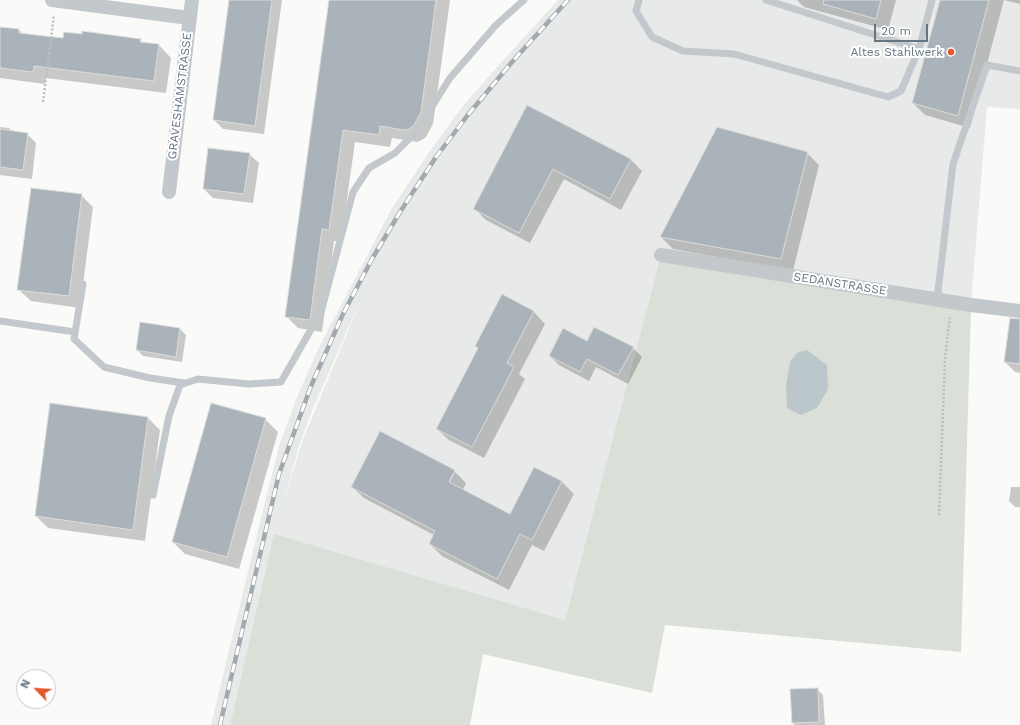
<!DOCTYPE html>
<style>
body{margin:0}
#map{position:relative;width:1020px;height:725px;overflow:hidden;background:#fafaf8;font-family:"Work Sans",sans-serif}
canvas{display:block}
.north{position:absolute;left:16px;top:669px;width:40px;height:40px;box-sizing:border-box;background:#fff;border:1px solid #c1c8cd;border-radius:50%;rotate:295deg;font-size:11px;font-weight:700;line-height:16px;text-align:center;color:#657683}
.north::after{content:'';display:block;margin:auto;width:14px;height:18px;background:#e4572e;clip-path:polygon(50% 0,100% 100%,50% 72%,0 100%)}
.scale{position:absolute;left:874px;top:24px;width:54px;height:18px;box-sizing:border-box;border:2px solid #657683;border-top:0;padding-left:5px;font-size:12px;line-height:14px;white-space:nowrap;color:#657683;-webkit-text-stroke:3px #fff;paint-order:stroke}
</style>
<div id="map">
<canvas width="1020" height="725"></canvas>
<div class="north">N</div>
<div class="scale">20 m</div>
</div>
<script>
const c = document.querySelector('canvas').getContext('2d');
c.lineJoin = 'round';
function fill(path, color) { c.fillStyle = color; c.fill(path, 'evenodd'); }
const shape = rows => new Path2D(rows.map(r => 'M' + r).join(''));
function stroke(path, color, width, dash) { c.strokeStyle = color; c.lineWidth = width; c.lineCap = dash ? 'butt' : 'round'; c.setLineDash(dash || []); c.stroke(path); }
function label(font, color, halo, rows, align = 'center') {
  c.font = font + ' "Work Sans",sans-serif'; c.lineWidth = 4; c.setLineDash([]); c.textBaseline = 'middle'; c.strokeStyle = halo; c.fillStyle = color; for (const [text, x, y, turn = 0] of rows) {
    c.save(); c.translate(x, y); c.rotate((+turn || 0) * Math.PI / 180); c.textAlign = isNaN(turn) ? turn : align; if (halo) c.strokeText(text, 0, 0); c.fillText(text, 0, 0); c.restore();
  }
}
const built = shape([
 [558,0,1020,0,1020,109,987,107,971,305,661,255,565,620,274,535,230,725,211,725,259,526,279,446,297,397,319,347,391,210,429,152,463,106,497,67],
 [359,305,303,439,284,501,299,446,311,413,354,315]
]);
const green = shape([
 [661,255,971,305,961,652,665,625,652,693,483,654,470,725,230,725,274,534,565,620]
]);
const water = shape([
 [807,350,827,365,828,389,817,408,801,415,787,408,786,386,790,362,797,353]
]);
const shadow = shape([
 [229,0,282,0,264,134,223,129,214,120],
 [330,0,450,0,433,124,426,137,422,140,417,142,392,138,390,147,355,142,341,241,334,241,322,332,298,328,286,316],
 [797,0,896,0,888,30,804,7],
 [941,0,1020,0,1020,4,1004,0,970,128,925,115,913,103],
 [0,28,19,30,23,34,64,40,140,40,144,44,159,45,171,58,166,93,46,78,45,84,0,78],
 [528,107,631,160,642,171,621,210,564,179,530,243,486,220,475,209],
 [0,127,9,128,13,132,27,134,36,143,32,179,0,175],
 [807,153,819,165,793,271,673,249,661,237],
 [249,154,259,163,253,203,213,198,204,189],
 [81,195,93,207,80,308,31,301,18,289],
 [502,296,534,312,545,324,519,374,525,379,484,458,449,440,437,429,479,349,476,346],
 [180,329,186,335,182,362,143,356,137,350],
 [1020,334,1020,373,1015,372,1005,362],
 [588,342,633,348,642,357,628,384,596,367,589,381,559,365,550,356],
 [51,404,148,418,160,430,145,541,48,528,36,516],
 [265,419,278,432,239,569,185,554,173,542],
 [535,468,562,482,574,494,544,551,532,545,509,590,442,556,430,544,434,535,364,498,352,487,454,471,466,483,463,490,510,515],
 [452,474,454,474,447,487,446,486],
 [1011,487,1020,487,1020,507,1015,507,1009,501],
 [817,689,823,695,825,725,795,725,793,723]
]);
const building = shape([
 [229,0,272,0,255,126,213,120,229,0],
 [329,0,436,0,421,112,414,125,409,129,404,130,380,126,379,135,343,130,329,230,322,229,310,320,285,317,329,0],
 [824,0,881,0,876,19,823,4,824,0],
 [940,0,989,0,958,116,912,103,940,0],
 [0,27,19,29,19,33,63,38,64,32,82,34,82,31,141,39,140,42,159,44,154,81,34,66,33,72,0,68,0,27],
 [527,105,631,159,610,199,553,169,519,233,473,209,527,105],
 [717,127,808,152,781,259,660,237,717,127],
 [0,129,28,133,23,170,0,167,0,129],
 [208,148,250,153,244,194,203,189,208,148],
 [31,188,82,194,69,296,17,290,31,188],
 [502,294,534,311,507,363,514,367,472,447,436,429,478,348,475,346,502,294],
 [1010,318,1020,319,1020,364,1004,362,1010,318],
 [140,322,180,328,176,357,136,350,140,322],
 [594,327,634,347,618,375,587,359,580,372,549,356,563,328,587,341,594,327],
 [50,403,148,417,133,530,35,516,50,403],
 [211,403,266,418,227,557,172,542,211,403],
 [380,431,455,470,449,482,510,514,534,467,562,481,532,540,520,534,497,579,429,544,435,531,351,487,380,431],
 [818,688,819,722,792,723,790,689,818,688]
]);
const path = shape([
 [43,102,54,15],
 [939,515,945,359,950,317]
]);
const lane = shape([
 [639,0,636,11,652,37,683,51,734,54,888,97,901,91,919,49,766,0],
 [919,49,932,0],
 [83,284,74,339,104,367,150,378,184,383],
 [937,300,953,164,987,65,1020,71],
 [0,321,75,332],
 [153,495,169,416,180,385,198,379,249,384,281,382,321,312,353,192,369,168,395,153,416,132,450,78,496,25,524,0]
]);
const street = shape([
 [52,0,189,18],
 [169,192,192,0],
 [661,255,971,305,1020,311]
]);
const rail = shape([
 [220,725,279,474,311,386,343,314,372,259,400,212,436,157,467,116,512,62,568,0]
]);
const markers = [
 [951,52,4,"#e4572e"]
];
const poiNames = [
 ["Altes Stahlwerk",943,52]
];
const streetNames = [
 ["GRAVESHAMSTRASSE",180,96,-83],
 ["SEDANSTRASSE",840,284,9]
];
fill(built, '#e8e9e9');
fill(green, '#dadfd7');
fill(water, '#bbc7cb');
fill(shadow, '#0003');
fill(building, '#aab3b9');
stroke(building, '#dcdcda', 1);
stroke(path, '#bbbfc2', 2.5, [2, 2]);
stroke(lane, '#c3c8cc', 7);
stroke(street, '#c3c8cc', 14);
stroke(rail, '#a2aab0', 4.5);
stroke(rail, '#fff', 3, [9]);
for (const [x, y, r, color] of markers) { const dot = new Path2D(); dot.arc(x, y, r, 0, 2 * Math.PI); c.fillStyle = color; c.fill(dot); stroke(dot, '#fff', 1.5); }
label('12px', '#657683', '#fff', poiNames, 'right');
label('12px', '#657683', '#fff', streetNames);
</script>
